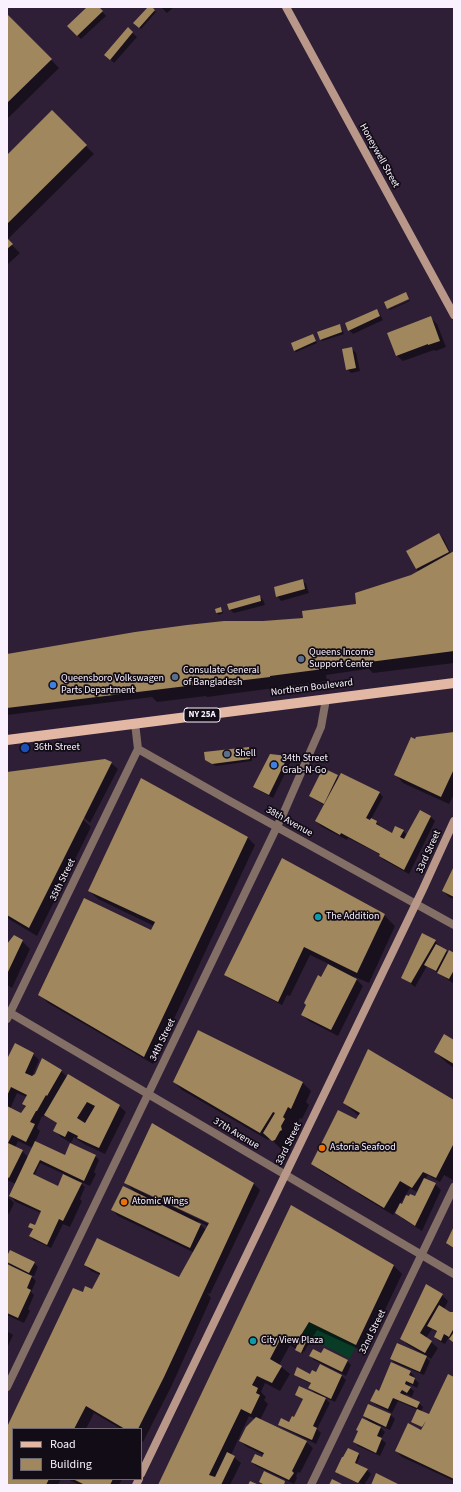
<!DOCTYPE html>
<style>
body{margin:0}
#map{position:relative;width:461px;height:1492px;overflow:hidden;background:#2e1f36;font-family:"Source Sans 3",sans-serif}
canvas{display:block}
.frame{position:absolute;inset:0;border:8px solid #f9f2fe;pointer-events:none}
.legend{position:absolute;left:12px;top:1428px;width:130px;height:52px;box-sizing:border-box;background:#120c16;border:1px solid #6e6873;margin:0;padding:5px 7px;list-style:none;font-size:12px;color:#f9f2fe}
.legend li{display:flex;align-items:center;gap:8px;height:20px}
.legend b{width:20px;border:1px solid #6e6873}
</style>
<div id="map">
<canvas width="461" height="1492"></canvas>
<div class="frame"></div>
<ul class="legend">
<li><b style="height:5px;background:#e2b8a4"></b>Road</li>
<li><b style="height:11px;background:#a1875d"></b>Building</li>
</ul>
</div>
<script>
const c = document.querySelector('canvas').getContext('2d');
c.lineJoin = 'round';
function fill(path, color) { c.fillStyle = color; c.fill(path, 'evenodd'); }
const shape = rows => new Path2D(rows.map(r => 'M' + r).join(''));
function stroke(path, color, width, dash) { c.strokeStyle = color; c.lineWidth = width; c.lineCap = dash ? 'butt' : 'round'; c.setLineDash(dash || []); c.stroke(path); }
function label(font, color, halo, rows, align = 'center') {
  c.font = font + ' "Source Sans 3",sans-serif'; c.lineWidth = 3.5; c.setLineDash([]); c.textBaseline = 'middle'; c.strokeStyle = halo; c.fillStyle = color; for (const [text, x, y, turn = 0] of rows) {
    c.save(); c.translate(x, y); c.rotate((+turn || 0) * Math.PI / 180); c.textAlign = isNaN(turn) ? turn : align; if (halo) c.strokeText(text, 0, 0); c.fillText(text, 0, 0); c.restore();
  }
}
const green = shape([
 [309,1322,356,1346,350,1359,302,1334]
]);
const shadow = shape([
 [89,7,98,7,106,16,81,39,68,26],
 [149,7,156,12,141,29,135,23],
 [161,7,174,7,167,13],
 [7,15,59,68,7,119],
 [128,29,137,37,114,63,110,59],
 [52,112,94,154,7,240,20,253,7,265,7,157],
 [410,300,410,301,390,310,389,309],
 [376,310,380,314,383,320,353,334,349,330],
 [431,318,437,324,446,347,436,351,434,350,403,361,396,355],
 [340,325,344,334,322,341,320,339],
 [313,335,317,343,296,352,294,350],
 [352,349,356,353,360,371,351,373,347,369],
 [439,534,443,538,451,554,454,552,454,663,373,673,367,667,367,669,326,675,327,681,207,697,206,696,157,702,152,697,7,715,7,656,263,622,304,618,354,607,419,571,416,569],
 [302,580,306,584,309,593,281,601,277,596],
 [259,596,263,600,265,605,234,613,229,609],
 [221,608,223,613,219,615,217,613],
 [454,733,454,794,449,804,403,783,395,774],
 [249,748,251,750,252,761,216,766,206,760],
 [287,757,291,761,273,798,258,790,254,786],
 [111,763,118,769,90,823,80,814,79,815,91,827,37,936,7,918,7,773],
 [337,776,339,778,379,792,383,797,371,819,376,822,380,826,380,827,392,834,403,831,407,835,421,812,431,817,435,821,409,874,384,860,380,856,381,855,348,838,347,840,322,827,316,821,324,805,315,800,311,796],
 [247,837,255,845,153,1064,48,1003,40,995,152,931,154,926,98,899,89,891],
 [454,868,454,899,449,897,443,891],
 [384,915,395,926,369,983,353,976,363,986,338,1036,309,1021,302,1015,329,964,310,955,290,996,287,995,282,1005,230,979,225,975],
 [22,941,30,949,12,988,7,985,7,945],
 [435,941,439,945,438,946,449,953,454,954,454,981,453,983,427,966,415,987,403,977],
 [198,1032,303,1083,311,1091,306,1102,309,1105,302,1119,300,1118,294,1129,296,1131,292,1138,293,1141,286,1151,284,1152,270,1138,268,1140,182,1090,174,1082],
 [454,1041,454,1068,447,1063,435,1052],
 [33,1054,39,1060,32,1077,61,1071,67,1077,119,1106,126,1112,105,1154,84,1144,74,1137,71,1143,61,1137,55,1131,58,1124,45,1114,43,1117,42,1116,37,1128,40,1131,35,1142,69,1158,95,1156,99,1160,94,1172,96,1174,90,1186,79,1181,85,1187,80,1199,82,1201,70,1227,63,1224,51,1248,34,1240,30,1236,33,1231,30,1227,35,1226,41,1213,16,1202,10,1196,16,1184,7,1180,7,1061],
 [17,1093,27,1097,23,1104,26,1107,22,1114,10,1109],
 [18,1141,33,1148,28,1157,22,1151,15,1148],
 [40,1163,64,1174,59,1185,62,1189,34,1176],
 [454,1101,454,1177,453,1180,444,1175,440,1182,428,1175,425,1179,435,1184,441,1190,422,1231,403,1219,397,1212,399,1209,397,1208,393,1215,360,1195,351,1186,348,1186,350,1189,319,1170,313,1163,359,1116,344,1103],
 [410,1188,417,1192,415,1197,403,1205,400,1204],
 [125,1182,254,1184,260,1190,210,1294,207,1293,211,1298,172,1385,143,1442,141,1441,141,1429,121,1429,94,1413,86,1429,13,1429,13,1479,61,1479,58,1485,7,1485,7,1429,83,1293,96,1292,100,1275,91,1271,85,1265,184,1280,195,1253,118,1216,112,1210,135,1192],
 [133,1186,214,1225,213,1226,133,1188],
 [198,1221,209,1227,207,1231,198,1222],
 [7,1196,14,1203,9,1214,7,1213],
 [291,1207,394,1266,402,1274,365,1352,317,1330,304,1352,303,1351,303,1354,290,1345,279,1365,290,1374,280,1391,265,1383,261,1392,266,1397,264,1400,268,1404,260,1420,306,1442,313,1448,300,1473,298,1472,296,1476,297,1478,294,1484,256,1466,252,1462,262,1458,264,1455,247,1447,240,1441,255,1419,249,1416,231,1455,241,1463,230,1485,159,1485],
 [7,1258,34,1263,38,1267,34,1276,30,1275,36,1281,31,1292,34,1295,28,1309,30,1311,24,1323,7,1315,7,1265,13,1268,7,1262],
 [442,1295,448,1301,444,1309,450,1313,454,1313,454,1343,449,1337,445,1344,439,1341,435,1337,438,1333,432,1329,426,1338,438,1348,431,1359,408,1345,401,1338],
 [7,1331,13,1335,8,1346,7,1345],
 [310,1356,347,1361,351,1365,346,1376,314,1360],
 [425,1356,430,1361,424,1375,395,1363,391,1359],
 [320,1365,342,1376,346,1380,335,1402,324,1397,330,1403,317,1429,321,1433,316,1444,283,1428,279,1424,290,1424,295,1418,304,1400,296,1394,316,1394,310,1388,311,1384,299,1378,295,1374,310,1375,316,1373],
 [410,1372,414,1376,413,1378,419,1383,417,1388,410,1384,409,1387,414,1391,412,1397,406,1394,405,1396,419,1403,423,1407,421,1412,428,1415,454,1378,454,1481,402,1457,396,1451,422,1431,424,1428,414,1423,418,1410,398,1401,392,1413,376,1405,372,1401,380,1392],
 [369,1405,391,1415,395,1419,390,1430,378,1425,385,1432,381,1439,386,1443,380,1456,358,1446,354,1442,370,1422,364,1416],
 [348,1450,360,1456,356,1465,367,1470,371,1474,364,1485,339,1473,339,1475,336,1472],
 [67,1479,122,1479,119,1485,80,1485]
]);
const building = shape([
 [87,7,99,7,103,11,77,36,67,26],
 [148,7,152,7,155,10,139,28,133,23],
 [7,14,52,59,7,103],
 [128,27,133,32,110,60,104,55],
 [52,110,87,145,7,224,7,155],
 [7,238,13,244,7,249],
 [406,292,409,299,387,309,384,302],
 [377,309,380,316,348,331,345,323],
 [431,316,440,341,428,345,428,344,396,356,387,333],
 [340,324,342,332,320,340,317,332],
 [313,334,316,341,294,351,291,343],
 [352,347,356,368,346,370,342,349],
 [439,533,449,552,416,569,406,551],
 [454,551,454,651,331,667,331,668,270,676,270,677,195,686,195,685,7,708,7,654,135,632,187,625,224,621,263,621,303,618,302,611,356,604,355,593,411,575],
 [303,579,305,589,276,597,274,587],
 [260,595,261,601,229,610,227,604],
 [221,607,222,612,216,613,215,609],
 [454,732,454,769,441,797,394,775,411,737,415,739,416,737],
 [249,747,250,759,212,764,205,760,204,752],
 [270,754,288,756,269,795,253,787],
 [105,759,112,762,29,928,7,915,7,772],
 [323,768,338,775,324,804,309,796],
 [341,773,380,792,366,818,370,820,371,818,377,821,376,824,392,833,395,826,404,830,400,837,404,839,420,810,431,816,404,870,379,856,380,854,341,833,340,835,315,821],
 [141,778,248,837,144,1057,38,995,84,898,151,930,155,922,88,891],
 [282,858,385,914,357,973,304,947,278,1002,224,975],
 [454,866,454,897,442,891],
 [422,933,436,940,411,983,401,978],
 [14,935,23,940,7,974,7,944],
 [436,944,447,950,436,971,424,965],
 [449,950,454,953,454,970,449,979,437,973],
 [328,964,357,979,331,1030,301,1015,306,1005,304,1003,318,975,321,977],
 [198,1030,303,1082,291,1109,288,1107,283,1117,285,1119,281,1126,282,1130,280,1131,275,1140,272,1141,263,1133,275,1113,273,1112,260,1133,173,1082],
 [444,1034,454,1040,454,1064,434,1052],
 [15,1043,34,1053,25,1073,32,1076,35,1074,42,1058,62,1070,47,1096,46,1095,37,1111,36,1111,30,1122,35,1124,26,1142,12,1135,8,1143,23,1150,9,1178,7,1177,7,1106,21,1113,26,1106,22,1104,27,1095,11,1087,7,1096,7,1059],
 [368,1049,454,1100,454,1143,436,1178,423,1172,412,1188,400,1181,384,1208,311,1164,338,1110,356,1119,360,1113,343,1103],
 [68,1074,120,1105,99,1148,77,1138,78,1136,68,1131,65,1137,53,1131,57,1123,44,1115],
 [87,1102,95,1106,85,1123,77,1118],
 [152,1123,254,1183,164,1377,138,1429,125,1429,86,1406,74,1429,13,1429,13,1479,49,1479,46,1485,7,1485,7,1427,73,1288,83,1292,85,1286,92,1289,100,1274,100,1273,84,1265,97,1238,179,1277,209,1223,124,1183],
 [35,1141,65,1155,70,1143,96,1155,84,1181,40,1160,33,1174,58,1186,63,1174,82,1183,63,1221,59,1219,47,1245,29,1236,33,1229,28,1227,30,1223,35,1225,41,1211,9,1196],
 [424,1178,436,1183,415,1226,395,1213,400,1203,402,1204,406,1195,409,1196,410,1194,415,1196],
 [123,1186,201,1224,190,1248,111,1210],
 [291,1205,394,1265,356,1345,309,1322,295,1345,281,1338,270,1359,282,1366,272,1383,257,1376,252,1385,258,1388,256,1393,260,1395,251,1414,241,1409,209,1475,215,1477,227,1452,235,1456,221,1485,158,1485],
 [454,1226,454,1248,446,1243],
 [10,1250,35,1262,29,1273,7,1262,7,1256],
 [7,1264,32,1276,27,1288,31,1290,18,1318,7,1313],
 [426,1284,443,1294,420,1333,432,1341,425,1353,400,1339],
 [439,1305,450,1312,454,1312,454,1328,449,1337,444,1334,441,1341,434,1337,437,1331,427,1326],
 [454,1332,454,1343,449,1339],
 [301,1337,307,1340,301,1353,295,1350],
 [397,1343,427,1356,420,1372,390,1359],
 [324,1348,348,1360,342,1372,309,1356,313,1349,321,1353],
 [391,1362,411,1371,409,1375,415,1378,413,1384,406,1381,405,1384,411,1387,407,1393,402,1390,400,1393,420,1402,417,1408,393,1398,388,1409,370,1401,376,1389,379,1391],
 [320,1364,342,1375,331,1399,308,1388,311,1383,294,1375,297,1367,310,1374,312,1370,316,1372],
 [448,1374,454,1377,454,1479,395,1451,408,1423,421,1430,426,1421,422,1427,411,1422,417,1409,429,1414],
 [299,1386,326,1398,313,1426,317,1428,312,1440,278,1425,281,1418,289,1422,292,1416,294,1417,303,1399,295,1395],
 [368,1404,391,1414,386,1427,363,1416],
 [256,1417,307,1441,292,1471,294,1473,289,1480,251,1462,255,1454,262,1457,264,1453,239,1441,246,1427],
 [362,1418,381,1427,377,1436,382,1438,376,1453,353,1442,358,1431,356,1430],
 [348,1448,359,1453,355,1463,368,1469,358,1483,335,1472,342,1457,343,1457],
 [264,1471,285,1481,284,1485,265,1485,259,1482],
 [376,1473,400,1485,371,1485],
 [73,1479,113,1479,110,1485,85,1485],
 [332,1479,344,1485,329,1485],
 [250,1481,259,1485,248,1485]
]);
const street = shape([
 [135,723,138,749,228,800,454,925],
 [7,1011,454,1274],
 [7,1019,138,749],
 [7,1387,284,812,321,727,326,699],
 [311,1485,454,1187]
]);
const secondary = shape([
 [286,7,454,315],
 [141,1474,423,889,454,821],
 [136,1485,139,1479]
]);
const primary = shape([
 [7,740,454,683]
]);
const markers = [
 [301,659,4,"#5c6f8a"],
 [175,677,4,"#5c6f8a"],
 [53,685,4,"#3f7fe0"],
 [25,748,5,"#1a4fb4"],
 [227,754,4,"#5c6f8a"],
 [274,765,4,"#3f7fe0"],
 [318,917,4,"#0f9aa8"],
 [322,1148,4,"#e8710a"],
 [124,1202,4,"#e8710a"],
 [253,1341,4,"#0f9aa8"]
];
const shields = [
 [202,715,36]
];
const shieldNames = [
 ["NY 25A",202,715]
];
const streetNames = [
 ["Honeywell Street",379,156,61],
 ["Northern Boulevard",312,688,-7],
 ["38th Avenue",289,822,29],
 ["33rd Street",429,852,-66],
 ["35th Street",63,880,-64],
 ["34th Street",163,1040,-64],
 ["37th Avenue",236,1134,31],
 ["33rd Street",289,1144,-64],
 ["32nd Street",373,1332,-64]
];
const poiNames = [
 ["Queens Income",309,653],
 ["Support Center",309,665],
 ["Consulate General",183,671],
 ["of Bangladesh",183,683],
 ["Queensboro Volkswagen",61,679],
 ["Parts Department",61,691],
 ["36th Street",34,748],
 ["Shell",235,754],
 ["34th Street",282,759],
 ["Grab-N-Go",282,771],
 ["The Addition",326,917],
 ["Astoria Seafood",330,1148],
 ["Atomic Wings",132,1202],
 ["City View Plaza",261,1341]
];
fill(green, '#083c26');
fill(shadow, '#0007');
fill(building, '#a1875d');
stroke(street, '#836f65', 8);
stroke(secondary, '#b99889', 8);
stroke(primary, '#e2b8a4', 10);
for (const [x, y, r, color] of markers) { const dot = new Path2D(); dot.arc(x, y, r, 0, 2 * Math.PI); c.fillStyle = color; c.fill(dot); stroke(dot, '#120c16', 1.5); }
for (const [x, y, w] of shields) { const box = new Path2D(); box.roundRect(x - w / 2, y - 7, w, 14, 3); c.fillStyle = '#120c16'; c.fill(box); stroke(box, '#f9f2fe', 1); }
label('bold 9px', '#f9f2fe', null, shieldNames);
label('10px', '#f9f2fe', '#120c16', streetNames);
label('10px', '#f9f2fe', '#120c16', poiNames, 'left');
</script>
